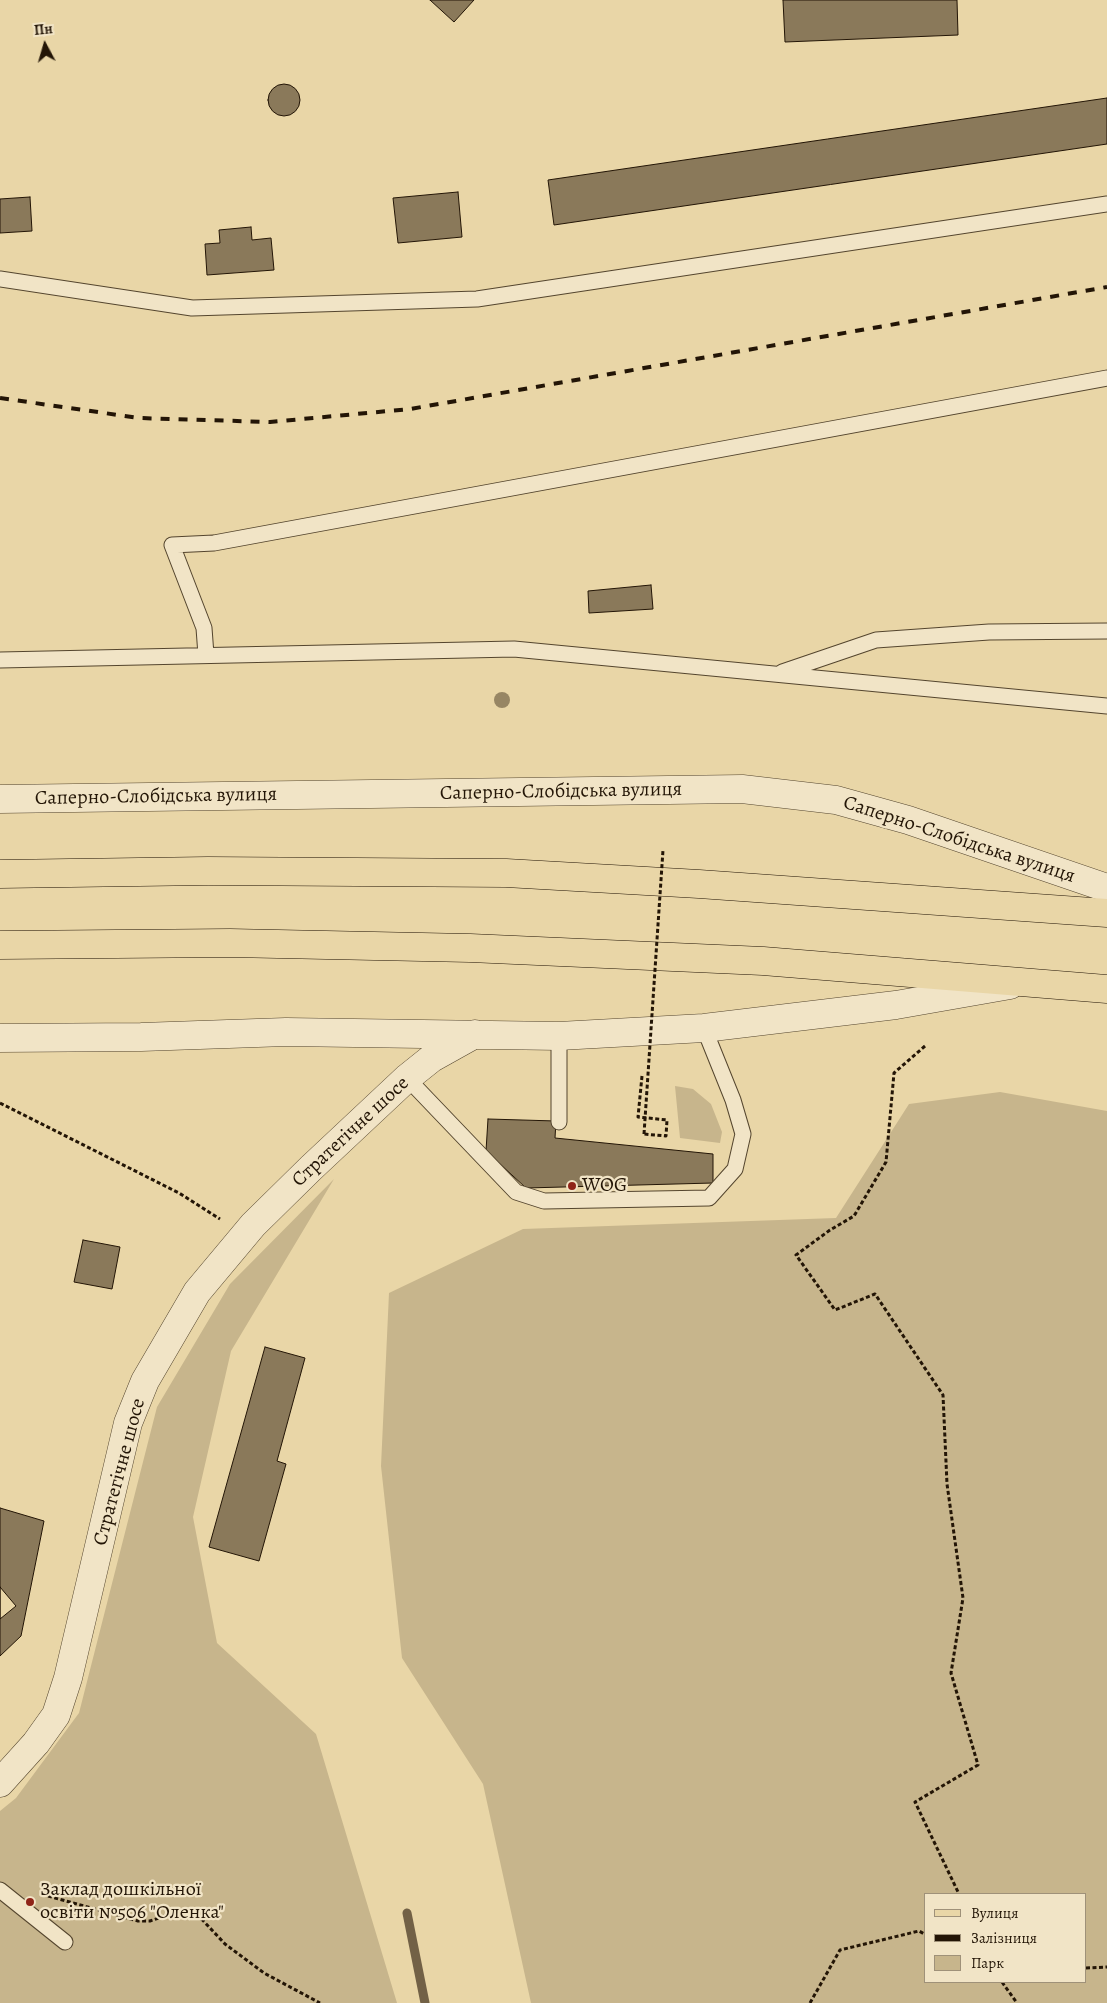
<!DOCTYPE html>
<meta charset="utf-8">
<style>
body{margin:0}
#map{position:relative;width:1107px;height:2003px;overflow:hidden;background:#e9d6a7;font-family:Alegreya,serif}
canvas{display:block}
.legend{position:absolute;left:924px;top:1893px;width:162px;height:90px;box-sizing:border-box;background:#f1e4c6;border:1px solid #9f9179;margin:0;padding:6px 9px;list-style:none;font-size:15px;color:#231506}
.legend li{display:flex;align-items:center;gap:10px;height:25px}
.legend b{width:25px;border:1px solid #9f9179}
.north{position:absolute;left:20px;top:20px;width:50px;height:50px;-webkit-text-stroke:4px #f1e4c6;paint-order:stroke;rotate:354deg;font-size:14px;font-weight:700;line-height:20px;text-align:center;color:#231506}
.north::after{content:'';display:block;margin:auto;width:18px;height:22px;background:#231506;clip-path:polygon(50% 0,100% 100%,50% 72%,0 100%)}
</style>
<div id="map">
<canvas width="1107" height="2003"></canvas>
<ul class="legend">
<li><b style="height:6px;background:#e9d6a7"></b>Вулиця</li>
<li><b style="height:6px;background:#231506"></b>Залізниця</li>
<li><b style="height:14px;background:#c7b58c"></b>Парк</li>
</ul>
<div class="north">Пн</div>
</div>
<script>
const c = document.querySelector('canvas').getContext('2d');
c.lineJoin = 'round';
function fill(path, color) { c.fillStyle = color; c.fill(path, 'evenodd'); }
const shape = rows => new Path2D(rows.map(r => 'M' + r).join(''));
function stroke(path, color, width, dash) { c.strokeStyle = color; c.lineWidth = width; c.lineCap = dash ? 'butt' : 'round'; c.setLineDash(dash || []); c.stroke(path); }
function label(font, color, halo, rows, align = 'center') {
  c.font = font + ' Alegreya,serif'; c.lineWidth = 4.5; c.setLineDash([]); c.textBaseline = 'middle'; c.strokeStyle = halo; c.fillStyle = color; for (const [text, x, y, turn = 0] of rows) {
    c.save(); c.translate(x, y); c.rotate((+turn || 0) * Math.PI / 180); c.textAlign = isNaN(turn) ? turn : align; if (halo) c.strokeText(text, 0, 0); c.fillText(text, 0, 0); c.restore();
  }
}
const green = shape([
 [675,1086,693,1089,711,1104,722,1132,720,1143,680,1138],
 [1000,1092,1107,1111,1107,2003,531,2003,483,1784,402,1658,381,1466,389,1293,523,1229,836,1218,909,1104],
 [1086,1894,1086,1982,926,1982,926,1894],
 [334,1179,231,1351,193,1517,217,1643,316,1734,397,2003,0,2003,0,1811,16,1798,79,1713,157,1407,230,1284]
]);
const stream = shape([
 [407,1913,425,2003]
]);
const building = shape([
 [430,0,474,0,454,22,430,0],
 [783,0,957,0,958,35,785,42,783,0],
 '268 100a16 16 0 1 1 32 0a16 16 0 1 1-32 0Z',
 [1107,98,1107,144,554,225,548,180,1107,98],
 [458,192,462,237,398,243,393,198,458,192],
 [30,197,32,231,0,233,0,199,30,197],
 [251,227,252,240,271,238,274,270,207,275,205,244,220,243,219,230,251,227],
 [651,585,653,609,589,613,588,591,651,585],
 [488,1119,556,1121,555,1138,713,1154,713,1183,526,1188,486,1151,488,1119],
 [83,1240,120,1247,112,1289,74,1282,83,1240],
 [265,1347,305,1358,277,1461,286,1464,259,1561,209,1547,265,1347],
 [0,1508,44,1521,21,1636,0,1656,0,1508],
 [0,1587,16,1606,0,1619,0,1587]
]);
const path = shape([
 [925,1046,894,1073,886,1162,854,1216,830,1230,796,1255,835,1310,875,1294,943,1395,947,1484,963,1598,951,1673,978,1765,915,1802,959,1894],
 [642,1076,638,1117,667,1120,666,1136,644,1134],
 [0,1103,179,1193,220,1219],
 [48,1896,138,1921,150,1921,185,1909,194,1911,225,1944,264,1973,320,2003],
 [1086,1968,1107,1967],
 [1002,1982,1017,2003],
 [810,2003,840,1950,919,1931,926,1935]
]);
const service = shape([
 [0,279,192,308,477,299,1107,204],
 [206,655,204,628,172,545,214,543,1107,378],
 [0,660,514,649,1107,706],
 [782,672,876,640,989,632,1107,631],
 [559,1036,559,1122],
 [407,1078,516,1192,544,1201,709,1198,735,1169,743,1134,733,1100,704,1028],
 [0,1890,65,1942]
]);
const minor = shape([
 [0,799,742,789,836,800,908,820,1107,888]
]);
const tertiary = shape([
 [0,1038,141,1037,286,1032,559,1036,704,1028,896,1005,1010,985],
 [0,1783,36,1743,56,1715,68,1678,128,1423,145,1381,197,1292,253,1225,311,1168,407,1078,432,1058,475,1034]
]);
const primary = shape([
 [0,874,208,871,506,873,699,884,1107,913],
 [0,945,230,943,470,948,763,961,1107,989]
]);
const rail = shape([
 [0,398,139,418,270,422,410,409,1107,287]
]);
const pathBridge = shape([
 [644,1134,663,850]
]);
const trees = [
 [502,700]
];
const markers = [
 [572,1186,5,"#8f2418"],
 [30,1902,5,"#8f2418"]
];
const streetNames = [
 ["Саперно-Слобідська вулиця",561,792,-1],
 ["Саперно-Слобідська вулиця",156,797,-1],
 ["Саперно-Слобідська вулиця",959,840,18],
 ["Стратегічне шосе",351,1132,-43],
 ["Стратегічне шосе",120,1472,-75]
];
const poiNames = [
 ["WOG",582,1186],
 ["Заклад дошкільної",40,1890],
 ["освіти №506 \"Оленка\"",40,1913]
];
fill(green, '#c7b58c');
stroke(stream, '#726146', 9);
fill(building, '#8a795a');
stroke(building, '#231506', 1);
stroke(service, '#54452e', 17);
stroke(minor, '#54452e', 29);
stroke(tertiary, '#54452e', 29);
stroke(primary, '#231506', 29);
stroke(path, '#231506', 3, [4, 2.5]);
stroke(service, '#f1e4c6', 15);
stroke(minor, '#f1e4c6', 28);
stroke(tertiary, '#f1e4c6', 28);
stroke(primary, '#e9d6a7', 28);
stroke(rail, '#231506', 4, [9, 9]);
stroke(pathBridge, '#231506', 3, [4, 2.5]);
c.fillStyle = '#978664';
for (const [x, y] of trees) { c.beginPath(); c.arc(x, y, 8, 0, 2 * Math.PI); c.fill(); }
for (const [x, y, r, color] of markers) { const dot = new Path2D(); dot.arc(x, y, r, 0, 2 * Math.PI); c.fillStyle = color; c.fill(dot); stroke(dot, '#f1e4c6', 2); }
label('20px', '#231506', '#f1e4c6', streetNames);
label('20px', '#231506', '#f1e4c6', poiNames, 'left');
</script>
